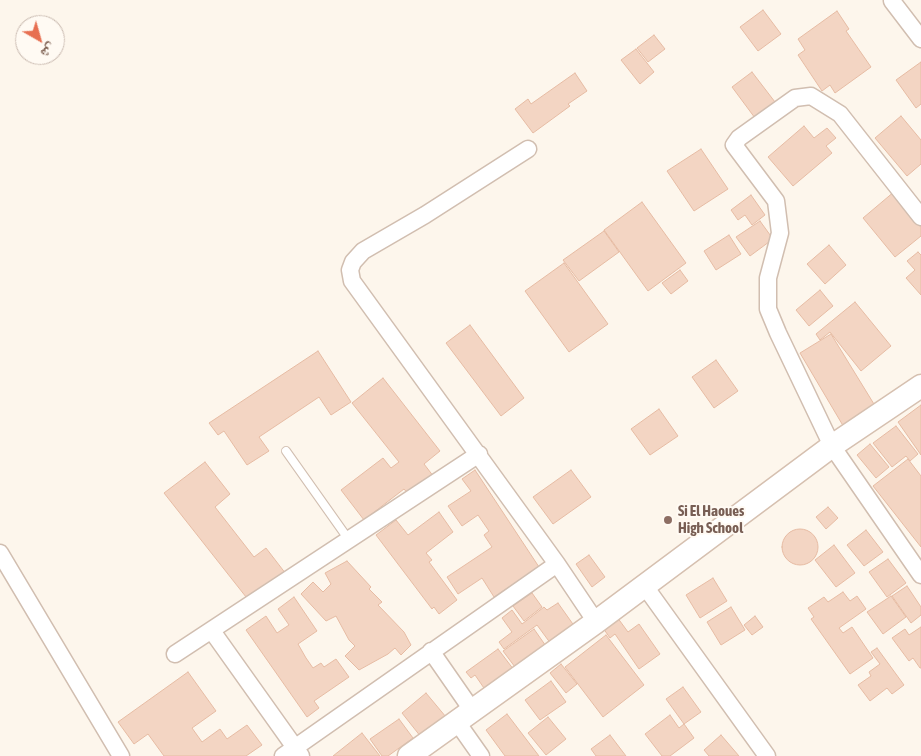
<!DOCTYPE html>
<meta charset="utf-8">
<style>
body{margin:0}
#map{position:relative;width:921px;height:756px;overflow:hidden;background:#fdf6ec;font-family:"Asap Condensed","Noto Naskh Arabic",sans-serif}
canvas{display:block}
.north{position:absolute;left:15px;top:15px;width:50px;height:50px;box-sizing:border-box;background:#fffaf3;border:1px solid #cabbb1;border-radius:50%;rotate:142deg;font-size:14px;font-weight:700;line-height:20px;text-align:center;color:#7a5c4d}
.north::after{content:'';display:block;margin:auto;width:18px;height:22px;background:#e76f51;clip-path:polygon(50% 0,100% 100%,50% 72%,0 100%)}
</style>
<div id="map">
<canvas width="921" height="756"></canvas>
<div class="north">ش</div>
</div>
<script>
const c = document.querySelector('canvas').getContext('2d');
c.lineJoin = 'round';
function fill(path, color) { c.fillStyle = color; c.fill(path, 'evenodd'); }
const shape = rows => new Path2D(rows.map(r => 'M' + r).join(''));
function stroke(path, color, width, dash) { c.strokeStyle = color; c.lineWidth = width; c.lineCap = dash ? 'butt' : 'round'; c.setLineDash(dash || []); c.stroke(path); }
function label(font, color, halo, rows, align = 'center') {
  c.font = font + ' "Asap Condensed",sans-serif'; c.lineWidth = 4; c.setLineDash([]); c.textBaseline = 'middle'; c.strokeStyle = halo; c.fillStyle = color; for (const [text, x, y, turn = 0] of rows) {
    c.save(); c.translate(x, y); c.rotate((+turn || 0) * Math.PI / 180); c.textAlign = isNaN(turn) ? turn : align; if (halo) c.strokeText(text, 0, 0); c.fillText(text, 0, 0); c.restore();
  }
}
const building = shape([
 [763,10,781,34,758,51,740,27,763,10],
 [837,11,849,29,846,31,871,67,835,93,830,85,822,91,798,55,805,50,798,39,837,11],
 [654,35,665,49,648,62,637,48,654,35],
 [636,49,654,72,640,84,621,60,636,49],
 [921,62,921,104,916,108,896,80,921,62],
 [752,72,775,102,755,118,732,87,752,72],
 [575,73,587,91,568,104,570,106,533,133,515,109,528,99,531,104,575,73],
 [901,116,921,140,921,164,907,176,875,138,901,116],
 [804,126,814,138,827,128,836,138,826,146,832,153,793,186,768,157,804,126],
 [701,149,728,189,694,211,667,171,701,149],
 [895,191,921,222,921,236,895,257,863,218,895,191],
 [751,195,765,215,752,225,745,215,738,220,731,210,751,195],
 [642,202,686,263,648,291,604,230,642,202],
 [760,221,773,239,750,256,736,237,760,221],
 [604,231,619,252,579,281,563,260,604,231],
 [729,235,741,254,716,270,704,251,729,235],
 [829,245,846,265,825,284,807,264,829,245],
 [918,252,921,255,921,295,906,278,915,270,907,261,918,252],
 [564,263,608,324,569,352,525,291,564,263],
 [680,270,688,281,671,294,662,283,680,270],
 [820,290,833,306,809,326,796,310,820,290],
 [855,302,891,346,861,371,830,332,820,340,816,334,855,302],
 [470,325,524,398,501,416,446,343,470,325],
 [831,334,877,409,845,429,800,353,831,334],
 [318,351,351,402,331,415,319,397,259,437,269,451,247,465,224,431,218,435,209,423,318,351],
 [716,360,738,391,714,408,692,377,716,360],
 [383,378,440,451,424,464,434,477,410,496,404,489,364,520,341,490,383,458,391,468,399,462,352,403,383,378],
 [921,405,921,455,898,422,921,405],
 [659,409,678,436,650,455,631,429,659,409],
 [896,426,918,454,910,461,906,456,892,467,873,443,896,426],
 [870,444,889,467,876,478,857,455,870,444],
 [908,459,921,476,921,547,873,486,908,459],
 [205,462,230,494,215,507,254,557,266,548,286,574,250,602,164,493,205,462],
 [475,470,539,567,494,597,482,578,458,594,447,577,492,547,484,535,489,531,478,515,462,526,448,506,471,491,462,479,475,470],
 [571,470,591,497,553,524,533,497,571,470],
 [828,507,838,518,826,529,816,517,828,507],
 [439,512,453,532,426,553,432,560,429,562,457,600,439,614,434,607,432,609,376,535,396,520,408,535,439,512],
 '782 547a18 18 0 1 1 36 0a18 18 0 1 1-36 0Z',
 [866,530,883,552,864,566,847,545,866,530],
 [834,545,855,573,836,587,815,560,834,545],
 [589,555,605,577,592,587,576,564,589,555],
 [888,559,906,583,887,597,869,572,888,559],
 [347,561,371,587,369,589,382,602,378,605,404,632,411,645,401,655,395,648,388,654,359,670,345,656,355,646,349,640,336,616,326,621,301,594,313,582,323,592,331,584,325,573,347,561],
 [713,578,727,601,700,618,686,595,713,578],
 [907,586,921,607,921,615,911,623,892,596,907,586],
 [843,592,850,601,857,596,866,609,839,628,843,633,852,627,873,658,850,674,811,619,814,617,808,608,824,597,828,602,843,592],
 [532,593,542,607,524,621,513,606,532,593],
 [891,596,906,617,883,634,867,612,891,596],
 [294,597,317,631,298,644,306,658,313,668,321,663,324,667,336,659,349,677,314,701,319,708,307,717,246,630,266,616,277,633,289,625,278,609,294,597],
 [558,603,575,627,551,644,537,625,504,649,499,642,512,632,502,618,512,610,522,624,544,607,547,610,558,603],
 [731,607,745,630,721,645,707,622,731,607],
 [755,616,763,627,752,635,744,625,755,616],
 [617,617,628,632,639,624,660,654,639,669,615,634,610,638,603,628,617,617],
 [921,627,921,668,920,668,913,658,909,661,892,638,905,629,909,635,921,627],
 [534,629,548,649,518,671,503,651,534,629],
 [606,635,644,685,603,717,565,667,606,635],
 [877,648,904,685,892,694,887,688,870,701,858,685,871,676,869,672,880,664,871,652,877,648],
 [498,649,514,670,486,691,475,675,471,678,466,672,498,649],
 [561,664,577,684,566,693,550,673,561,664],
 [188,672,216,711,192,728,202,742,220,729,227,739,247,725,262,745,246,756,164,756,148,734,134,744,118,722,188,672],
 [551,681,566,702,540,720,525,700,551,681],
 [683,687,701,712,684,724,666,699,683,687],
 [426,693,446,717,421,737,402,713,426,693],
 [507,714,539,756,505,756,486,730,507,714],
 [670,715,679,728,684,724,694,738,670,756,662,756,645,734,670,715],
 [548,717,566,739,546,755,528,733,548,717],
 [399,719,413,738,388,756,382,756,370,739,399,719],
 [362,733,380,756,333,756,362,733],
 [610,735,626,756,596,756,591,749,610,735],
 [721,735,739,756,709,756,704,750,721,735]
]);
const lane = shape([
 [286,451,349,540]
]);
const street = shape([
 [892,1,921,39],
 [528,149,425,215,363,251,353,262,350,270,352,281,557,564,596,622],
 [921,217,840,114,811,96,795,98,739,138,734,145,776,201,780,233,768,278,768,309,778,333,832,446,921,575],
 [0,553,121,756],
 [644,585,767,756],
 [212,631,301,756],
 [431,651,472,710],
 [175,654,479,454],
 [457,722,481,756],
 [283,756,557,564]
]);
const secondary = shape([
 [409,756,596,622,832,446,921,386]
]);
const markers = [
 [668,520,5,"#8d6e63"]
];
const educationNames = [
 ["Si El Haoues",678,511],
 ["High School",678,528]
];
fill(building, '#f3d5c3');
stroke(building, '#e6bba3', 1);
stroke(lane, '#d1beb0', 10);
stroke(street, '#d1beb0', 19);
stroke(secondary, '#d6c0b0', 25);
stroke(lane, '#fff', 8);
stroke(street, '#fff', 16);
stroke(secondary, '#fff', 22);
for (const [x, y, r, color] of markers) { const dot = new Path2D(); dot.arc(x, y, r, 0, 2 * Math.PI); c.fillStyle = color; c.fill(dot); stroke(dot, '#fffaf3', 2); }
label('bold 15px', '#785e54', '#fffaf3', educationNames, 'left');
</script>
